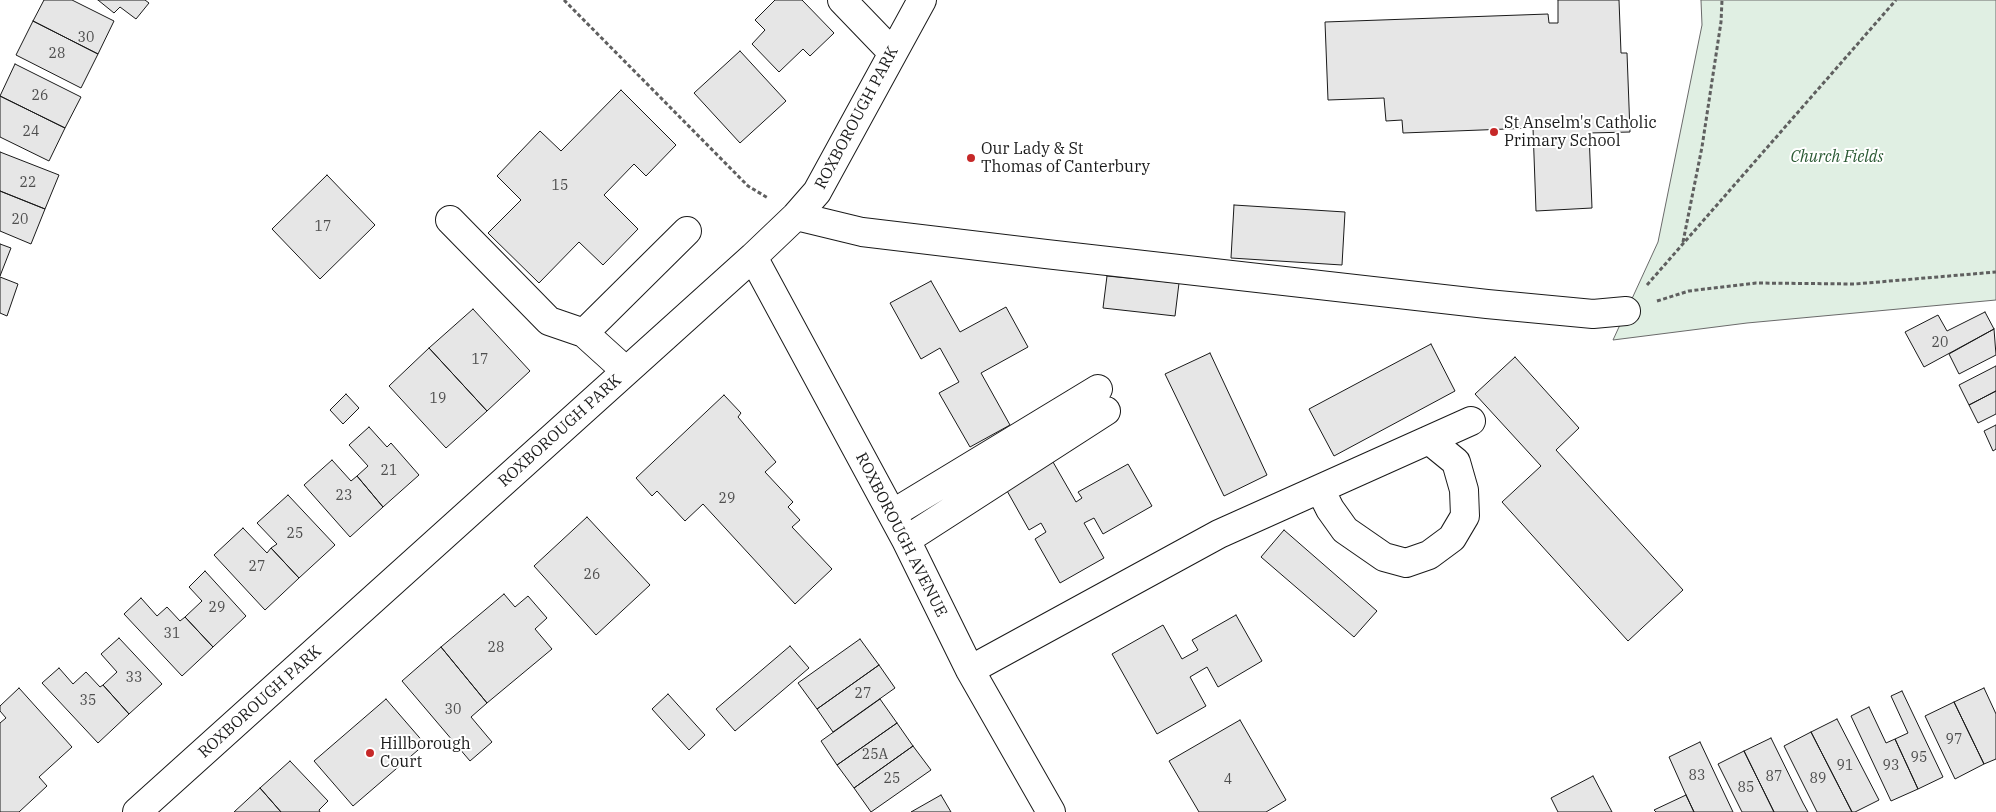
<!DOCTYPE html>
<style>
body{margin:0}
canvas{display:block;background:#fff}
</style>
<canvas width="1996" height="812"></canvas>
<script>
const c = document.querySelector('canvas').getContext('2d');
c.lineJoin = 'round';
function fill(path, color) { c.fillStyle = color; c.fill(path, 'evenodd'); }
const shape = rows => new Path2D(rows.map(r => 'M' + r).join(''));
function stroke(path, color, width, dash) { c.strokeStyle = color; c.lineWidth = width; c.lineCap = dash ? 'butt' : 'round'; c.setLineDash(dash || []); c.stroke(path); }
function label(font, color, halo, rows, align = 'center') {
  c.font = font + ' "IBM Plex Serif",serif'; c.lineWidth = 4; c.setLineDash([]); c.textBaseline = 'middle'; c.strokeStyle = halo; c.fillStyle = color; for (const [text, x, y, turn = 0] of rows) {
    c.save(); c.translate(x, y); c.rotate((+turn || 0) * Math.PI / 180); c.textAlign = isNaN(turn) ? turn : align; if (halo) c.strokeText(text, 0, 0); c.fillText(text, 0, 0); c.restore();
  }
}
const green = shape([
 [1701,0,1996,0,1996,300,1747,323,1613,340,1658,242,1702,25,1701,0]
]);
const building = shape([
 [44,0,72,0,114,21,98,54,33,21,44,0],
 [98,0,145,0,149,3,136,19,120,7,114,13,98,0],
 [775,0,802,0,834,33,810,56,803,49,779,72,752,44,765,30,755,20,775,0],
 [1558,0,1619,0,1621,53,1627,53,1630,132,1589,133,1592,208,1536,211,1533,128,1403,133,1402,120,1386,121,1384,98,1328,100,1325,22,1548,14,1549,23,1558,23,1558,0],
 [33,21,98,54,81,88,16,55,33,21],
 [740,51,786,101,740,143,694,93,740,51],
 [15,64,81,97,65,128,0,96,15,64],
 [621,90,676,145,646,176,634,164,604,195,638,229,603,265,579,242,539,283,488,233,521,200,497,176,540,131,561,151,621,90],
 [0,96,65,128,49,161,0,137,0,96],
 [0,152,59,175,45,209,0,191,0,152],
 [327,175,375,225,320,279,272,229,327,175],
 [0,191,45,209,31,244,0,231,0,191],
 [1234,205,1345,212,1342,265,1231,258,1234,205],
 [0,244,11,248,0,276,0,244],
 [1107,276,1179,283,1175,316,1103,308,1107,276],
 [0,277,18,284,7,316,0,313,0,277],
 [931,281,960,332,1006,307,1028,347,981,373,1010,425,970,447,939,393,959,382,940,348,921,359,890,303,931,281],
 [473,309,530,371,487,411,429,348,473,309],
 [1985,312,1994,329,1924,367,1905,332,1938,315,1947,331,1985,312],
 [1994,329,1996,355,1959,374,1949,354,1994,329],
 [1431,344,1455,391,1334,456,1309,409,1431,344],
 [429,348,487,411,446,448,389,386,429,348],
 [1210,353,1267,475,1224,496,1165,374,1210,353],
 [1515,357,1579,428,1556,450,1683,590,1628,641,1502,502,1541,466,1475,394,1515,357],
 [1996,366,1996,391,1969,405,1959,385,1996,366],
 [1996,391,1996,414,1978,423,1969,405,1996,391],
 [346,394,359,408,343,424,330,410,346,394],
 [724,395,741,413,738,417,776,462,765,472,793,502,788,507,800,520,792,527,832,569,795,604,703,504,685,521,657,491,652,496,636,478,724,395],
 [1996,425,1996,449,1993,451,1984,431,1996,425],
 [369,427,387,447,391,443,419,475,383,507,357,476,368,466,349,445,369,427],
 [332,460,351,481,357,476,383,507,350,537,304,485,332,460],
 [1053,462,1076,502,1082,498,1078,492,1128,464,1152,506,1103,534,1094,518,1084,523,1104,558,1060,583,1035,539,1046,532,1041,523,1029,530,1006,489,1053,462],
 [288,495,335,545,299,578,271,548,277,544,257,523,288,495],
 [587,517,650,585,596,635,534,566,587,517],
 [243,528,267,553,271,548,299,578,265,610,214,555,243,528],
 [1284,530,1377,611,1354,637,1261,557,1284,530],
 [205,571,246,616,213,647,185,617,202,601,189,587,205,571],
 [504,594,515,607,528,596,547,618,535,629,552,649,487,703,441,647,504,594],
 [141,598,157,616,167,607,180,621,185,617,213,647,182,676,124,614,141,598],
 [1236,615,1262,661,1218,687,1207,667,1190,677,1206,706,1157,734,1112,654,1163,625,1182,659,1198,650,1192,640,1236,615],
 [119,638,162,684,129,714,103,685,117,672,101,654,119,638],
 [860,639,879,665,817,709,798,683,860,639],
 [790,646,809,668,735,731,716,709,790,646],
 [441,647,487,703,471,717,492,742,470,761,402,681,441,647],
 [879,665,895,688,833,732,817,709,879,665],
 [59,668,73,684,86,672,100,687,103,685,129,714,98,743,42,683,59,668],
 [19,688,72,747,39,777,47,786,19,812,0,812,0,723,6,718,0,711,0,706,19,688],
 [1984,688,1996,714,1996,759,1984,764,1954,702,1984,688],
 [1902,691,1943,777,1918,789,1895,739,1908,733,1891,696,1902,691],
 [668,694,705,735,689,750,652,709,668,694],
 [386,699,425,744,353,806,314,761,386,699],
 [880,699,897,723,837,765,821,741,880,699],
 [1954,702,1984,764,1955,779,1925,716,1954,702],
 [1869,707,1886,743,1895,739,1918,789,1891,801,1851,716,1869,707],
 [1837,719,1879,800,1855,812,1852,812,1811,732,1837,719],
 [1240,720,1286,800,1266,812,1199,812,1169,761,1240,720],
 [897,723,913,746,854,788,837,765,897,723],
 [1811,732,1852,812,1817,812,1784,746,1811,732],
 [1771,738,1803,803,1808,812,1774,812,1744,751,1771,738],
 [1700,742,1733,812,1694,812,1686,795,1669,757,1700,742],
 [913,746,931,770,871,812,854,788,913,746],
 [1744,751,1774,812,1742,812,1718,764,1744,751],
 [290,761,328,801,319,810,320,812,281,812,260,788,290,761],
 [1593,776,1612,812,1558,812,1551,798,1593,776],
 [260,788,281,812,234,812,260,788],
 [941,795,951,812,911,812,941,795],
 [1686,795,1694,812,1656,812,1654,810,1686,795]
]);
const path = shape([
 [564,0,748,186,768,198],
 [1683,242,1702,147,1721,22,1722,0],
 [1647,285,1896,0],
 [1657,301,1689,291,1756,283,1855,284,1996,272]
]);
const minor = shape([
 [842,0,892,52],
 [796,216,862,232,1046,254,1487,304,1593,314,1626,311],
 [450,220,549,321,584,333,626,371],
 [753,257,906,540,970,670,1051,812],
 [584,333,687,231],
 [1320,489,1330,509,1345,530,1384,557,1406,563,1429,555,1452,538,1465,516,1464,490,1456,462,1429,440],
 [892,514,1098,389],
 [906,540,1106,411],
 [970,670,1219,534,1471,421],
 [137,812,753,257,796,216,817,192,922,0]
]);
const markers = [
 [1494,132,5,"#c62828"],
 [971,158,5,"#c62828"],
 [370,753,5,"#c62828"]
];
const numberNames = [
 ["30",86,38],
 ["28",57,54],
 ["26",40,96],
 ["24",31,132],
 ["22",28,183],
 ["15",560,186],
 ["20",20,220],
 ["17",323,227],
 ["20",1940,343],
 ["17",480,360],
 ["19",438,399],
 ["21",389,471],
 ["23",344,496],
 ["29",727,499],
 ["25",295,534],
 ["27",257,567],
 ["26",592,575],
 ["29",217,608],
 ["31",172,634],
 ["28",496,648],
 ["33",134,678],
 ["27",863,694],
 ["35",88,701],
 ["30",453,710],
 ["97",1954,740],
 ["25A",875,755],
 ["95",1919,758],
 ["91",1845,766],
 ["93",1891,766],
 ["83",1697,776],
 ["87",1774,777],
 ["25",892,779],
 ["89",1818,779],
 ["4",1228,780],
 ["85",1746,788]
];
const streetNames = [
 ["ROXBOROUGH PARK",857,118,-62],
 ["ROXBOROUGH PARK",560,431,-42],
 ["ROXBOROUGH AVENUE",901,535,63],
 ["ROXBOROUGH PARK",260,702,-42]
];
const poiNames = [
 ["St Anselm's Catholic",1504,123],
 ["Primary School",1504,141],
 ["Our Lady & St",981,149],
 ["Thomas of Canterbury",981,167],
 ["Hillborough",380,744],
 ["Court",380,762]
];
const parkNames = [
 ["Church Fields",1837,157]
];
fill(green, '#e0efe3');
stroke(green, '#6a6a6a', 1);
fill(building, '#e6e6e6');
stroke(building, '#1a1a1a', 1);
stroke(minor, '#1a1a1a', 30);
stroke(path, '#5f5f5f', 3, [4, 2.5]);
stroke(minor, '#fff', 28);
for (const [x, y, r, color] of markers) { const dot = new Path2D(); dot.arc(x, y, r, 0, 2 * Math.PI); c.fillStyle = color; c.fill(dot); stroke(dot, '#fff', 2); }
label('14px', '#4d4d4d', null, numberNames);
label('16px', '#1a1a1a', '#fff', streetNames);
label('16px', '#1a1a1a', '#fff', poiNames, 'left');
label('italic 16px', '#2b5a34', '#fff', parkNames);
</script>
